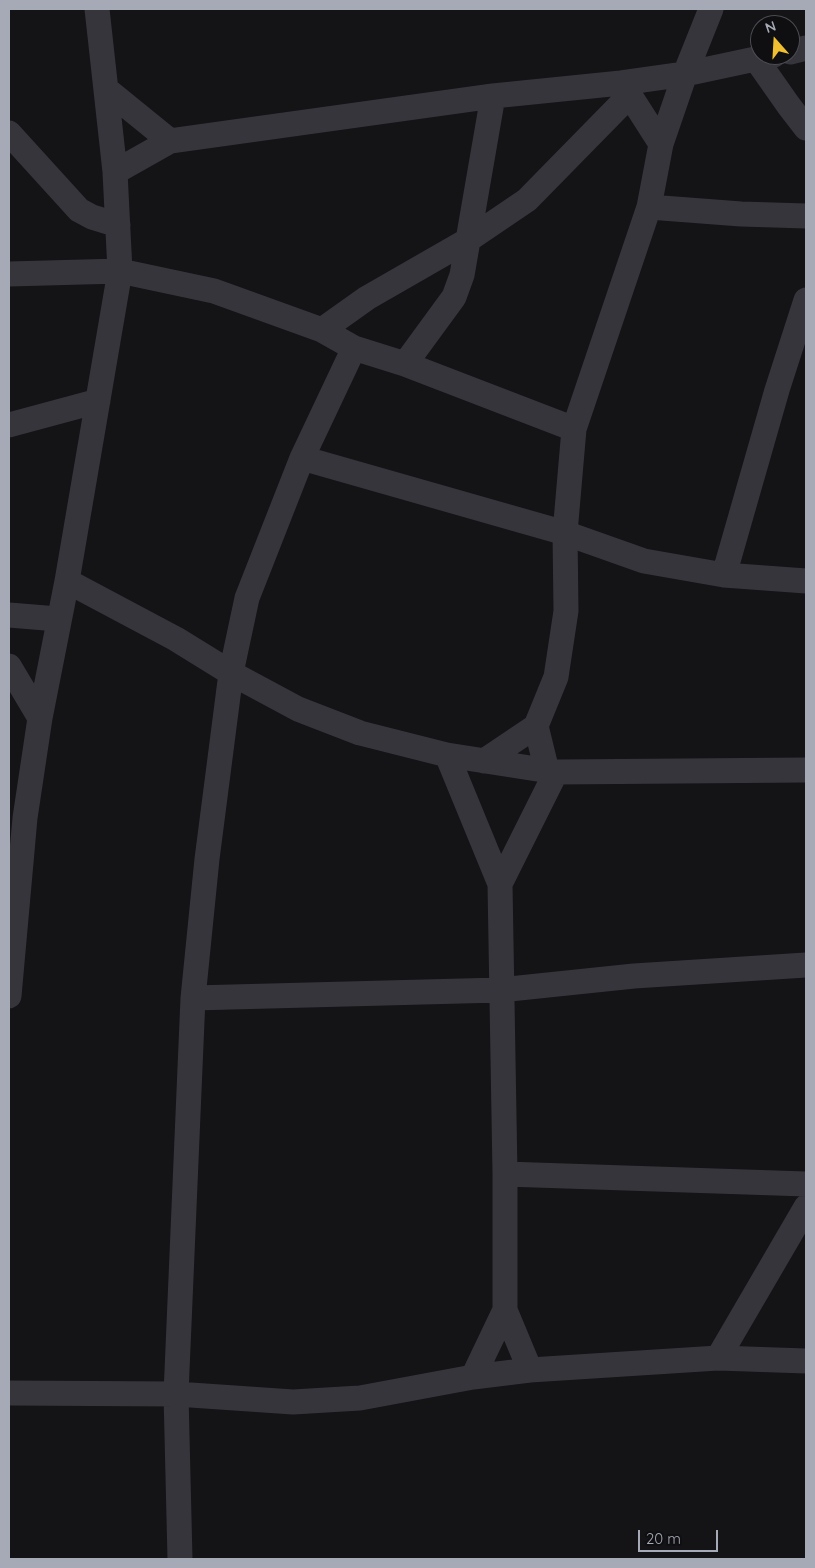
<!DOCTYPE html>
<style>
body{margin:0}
#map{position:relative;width:815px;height:1568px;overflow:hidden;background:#141416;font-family:Quicksand,sans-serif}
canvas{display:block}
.frame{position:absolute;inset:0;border:10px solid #a6a9b6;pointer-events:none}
.north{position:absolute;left:750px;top:15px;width:50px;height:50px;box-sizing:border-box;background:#0f0f11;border:1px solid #4b4d53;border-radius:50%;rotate:341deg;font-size:14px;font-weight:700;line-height:20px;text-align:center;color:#a6a9b6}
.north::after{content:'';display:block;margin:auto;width:18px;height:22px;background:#f0bf31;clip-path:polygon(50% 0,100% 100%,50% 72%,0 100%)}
.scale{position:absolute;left:638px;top:1530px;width:80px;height:22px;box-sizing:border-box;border:2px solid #a6a9b6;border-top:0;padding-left:6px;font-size:15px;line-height:18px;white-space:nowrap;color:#a6a9b6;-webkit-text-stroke:4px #0f0f11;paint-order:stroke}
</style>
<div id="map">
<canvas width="815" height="1568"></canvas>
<div class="frame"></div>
<div class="north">N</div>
<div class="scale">20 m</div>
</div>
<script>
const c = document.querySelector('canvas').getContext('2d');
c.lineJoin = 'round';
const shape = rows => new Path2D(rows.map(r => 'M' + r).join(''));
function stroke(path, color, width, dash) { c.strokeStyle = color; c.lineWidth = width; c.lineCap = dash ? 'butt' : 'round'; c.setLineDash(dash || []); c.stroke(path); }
const street = shape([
 [790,52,806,48],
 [756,59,789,106,806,128],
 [622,83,661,144],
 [106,89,170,141],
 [9,133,79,210,92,217,118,225],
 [115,172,170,141,493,96,621,83,685,74,774,55],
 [649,207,741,214,806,216],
 [9,274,120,271,214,291,322,330,354,348,405,364,574,429],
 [322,330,367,298,468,240,527,200,629,96],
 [405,364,454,297,462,275,493,96],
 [9,425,98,401],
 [302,458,565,533,644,561,724,575,806,581],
 [724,575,777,390,806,300],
 [67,581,176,639,231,673,298,709,360,733,447,755,556,772,806,770],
 [9,615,58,619],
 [9,666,40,718],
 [536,726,547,771],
 [447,755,500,884,505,1174,505,1310,530,1370],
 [484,761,536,726,556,677,566,611,565,533,574,429,649,207,661,144,685,74,711,9],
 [500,884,556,772],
 [9,996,25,818,40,718,67,581,120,271,115,172,97,9],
 [193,998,500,990,634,976,806,965],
 [505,1174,806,1184],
 [718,1358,806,1207],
 [473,1377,505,1310],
 [9,1393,176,1394,293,1402,360,1398,473,1377,530,1370,718,1358,806,1361],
 [180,1559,176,1394,193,998,207,859,231,673,247,598,302,458,354,348]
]);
stroke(street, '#35353b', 25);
</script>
